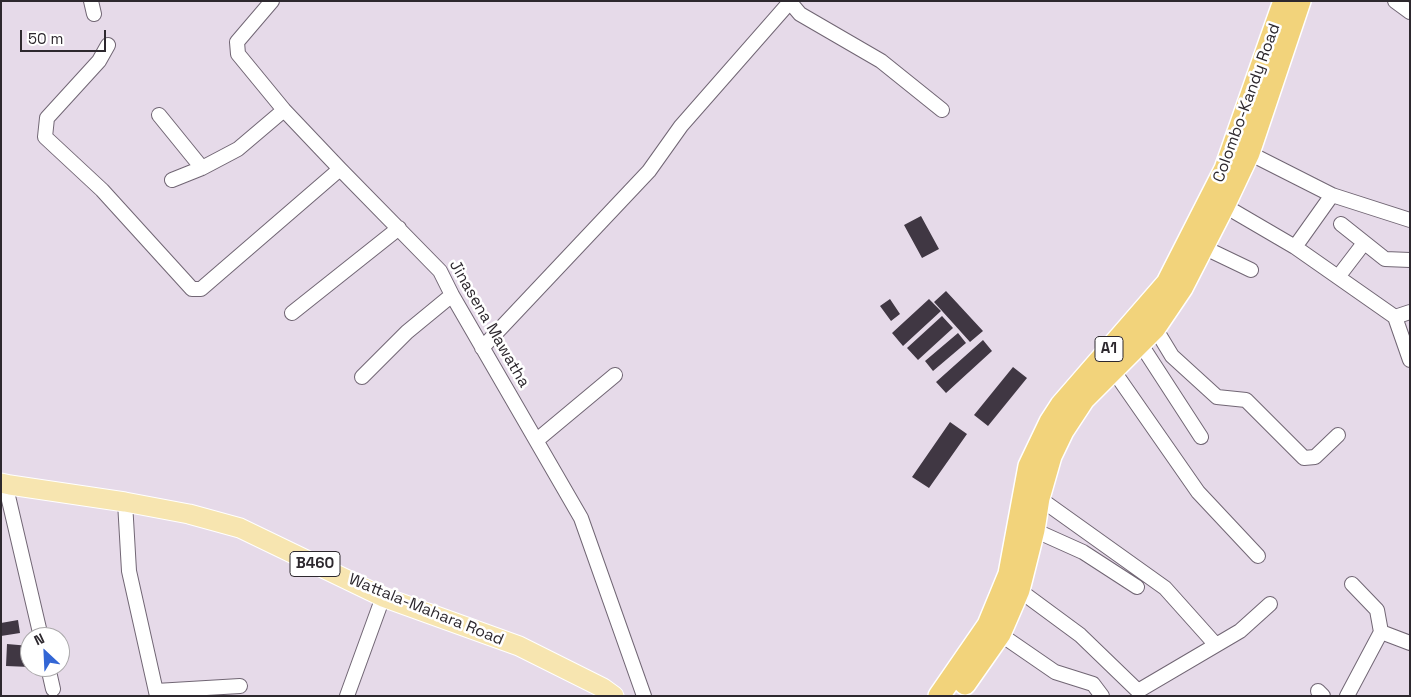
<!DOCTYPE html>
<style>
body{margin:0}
#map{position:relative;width:1411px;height:697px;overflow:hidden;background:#e6dae9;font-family:"Space Grotesk",sans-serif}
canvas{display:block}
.frame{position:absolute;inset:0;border:2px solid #2d282e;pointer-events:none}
.north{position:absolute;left:20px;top:627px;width:50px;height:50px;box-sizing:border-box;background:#fff;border:1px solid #aba9ab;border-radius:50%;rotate:335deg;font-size:14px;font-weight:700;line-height:20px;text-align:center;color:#2d282e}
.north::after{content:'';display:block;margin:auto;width:18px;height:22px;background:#3366d5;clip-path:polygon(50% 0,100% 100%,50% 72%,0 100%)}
.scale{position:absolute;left:20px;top:30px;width:86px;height:22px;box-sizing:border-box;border:2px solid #2d282e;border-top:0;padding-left:6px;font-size:15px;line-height:18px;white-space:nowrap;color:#2d282e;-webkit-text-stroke:4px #fff;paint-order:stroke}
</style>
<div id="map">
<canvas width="1411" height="697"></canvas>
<div class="frame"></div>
<div class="north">N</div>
<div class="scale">50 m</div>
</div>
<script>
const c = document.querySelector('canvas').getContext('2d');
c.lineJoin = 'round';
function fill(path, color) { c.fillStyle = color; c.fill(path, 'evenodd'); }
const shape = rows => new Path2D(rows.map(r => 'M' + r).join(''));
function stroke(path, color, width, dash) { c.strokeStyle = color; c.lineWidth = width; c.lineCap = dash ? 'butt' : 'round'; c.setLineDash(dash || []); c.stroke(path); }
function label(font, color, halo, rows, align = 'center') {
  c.font = font + ' "Space Grotesk",sans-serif'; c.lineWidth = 5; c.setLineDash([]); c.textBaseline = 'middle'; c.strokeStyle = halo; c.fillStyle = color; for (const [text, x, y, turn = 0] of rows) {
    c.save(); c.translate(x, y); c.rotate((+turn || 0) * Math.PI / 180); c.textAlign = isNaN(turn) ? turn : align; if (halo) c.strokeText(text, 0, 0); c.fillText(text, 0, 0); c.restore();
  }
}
const building = shape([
 [921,216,939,249,922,258,904,225],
 [946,291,983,331,970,342,934,302],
 [890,299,900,314,891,321,880,306],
 [929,299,941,311,903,346,892,333],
 [942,316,953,328,918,360,907,348],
 [958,333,966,343,933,371,925,361],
 [983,340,992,351,946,393,936,382],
 [1013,367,1027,378,988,426,974,415],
 [950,422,967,434,929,488,912,477],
 [18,620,20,633,1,636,1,623],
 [7,644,30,646,30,667,6,666]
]);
const minor = shape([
 [91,1,94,14],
 [272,1,237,42,238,54,284,110,340,169,440,271,452,295,581,518,644,696],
 [789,1,800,14,881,61,942,110],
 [1395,1,1410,12],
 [108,45,99,61,47,118,45,137,102,190,192,289,201,289,340,169],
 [159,115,202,168],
 [1249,153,1332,195],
 [172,180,202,168,238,149,284,110],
 [1218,202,1295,247,1395,317,1410,360],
 [1341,224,1385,259,1410,260],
 [1203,247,1251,270],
 [1295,247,1332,195,1410,220],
 [1338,277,1364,243],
 [292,313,399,228],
 [1395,317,1410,312],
 [1155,328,1172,356,1217,397,1246,400,1304,458,1315,457,1338,435],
 [1140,343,1201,437],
 [482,348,649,171,681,126,789,3],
 [1113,370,1198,492,1258,556],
 [362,377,407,332,452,295],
 [537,440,615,375],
 [10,485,8,496,41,637],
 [1039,498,1165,588,1216,645],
 [125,502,129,571,157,696],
 [1034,530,1083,552,1137,587],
 [1019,590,1080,635,1138,691,1240,631,1270,604],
 [994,630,1055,672,1093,684,1102,696],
 [1381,632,1410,643],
 [48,667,53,689],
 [156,691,240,686],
 [1318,691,1323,696],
 [347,696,383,597],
 [1347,696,1381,632,1377,610,1352,584]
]);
const major = shape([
 [1,483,10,485,125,502,189,514,240,528,383,597,519,646,603,688,614,696]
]);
const highway = shape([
 [965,684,1000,634,1019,590,1034,530,1039,498,1051,456,1063,431,1084,399,1155,328,1182,288,1224,206,1249,153,1300,1],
 [939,696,988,625,1009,574,1029,466,1050,422,1061,405,1167,283,1225,169,1284,1]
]);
const shields = [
 [1109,349,28],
 [315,564,50]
];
const shieldNames = [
 ["A1",1109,349],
 ["B460",315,564]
];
const streetNames = [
 ["Colombo-Kandy Road",1247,103,-70],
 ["Jinasena Mawatha",489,324,60],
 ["Wattala-Mahara Road",426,610,22]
];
fill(building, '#403743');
stroke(minor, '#716674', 16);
stroke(major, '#fff', 21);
stroke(highway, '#fff', 24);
stroke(minor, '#fff', 14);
stroke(major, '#f7e5b0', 19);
stroke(highway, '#f2d37b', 21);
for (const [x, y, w] of shields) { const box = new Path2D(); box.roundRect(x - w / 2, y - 12.5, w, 25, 4); c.fillStyle = '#fff'; c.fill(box); stroke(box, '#2d282e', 1); }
label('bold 15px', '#2d282e', null, shieldNames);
label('16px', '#2d282e', '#fff', streetNames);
</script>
